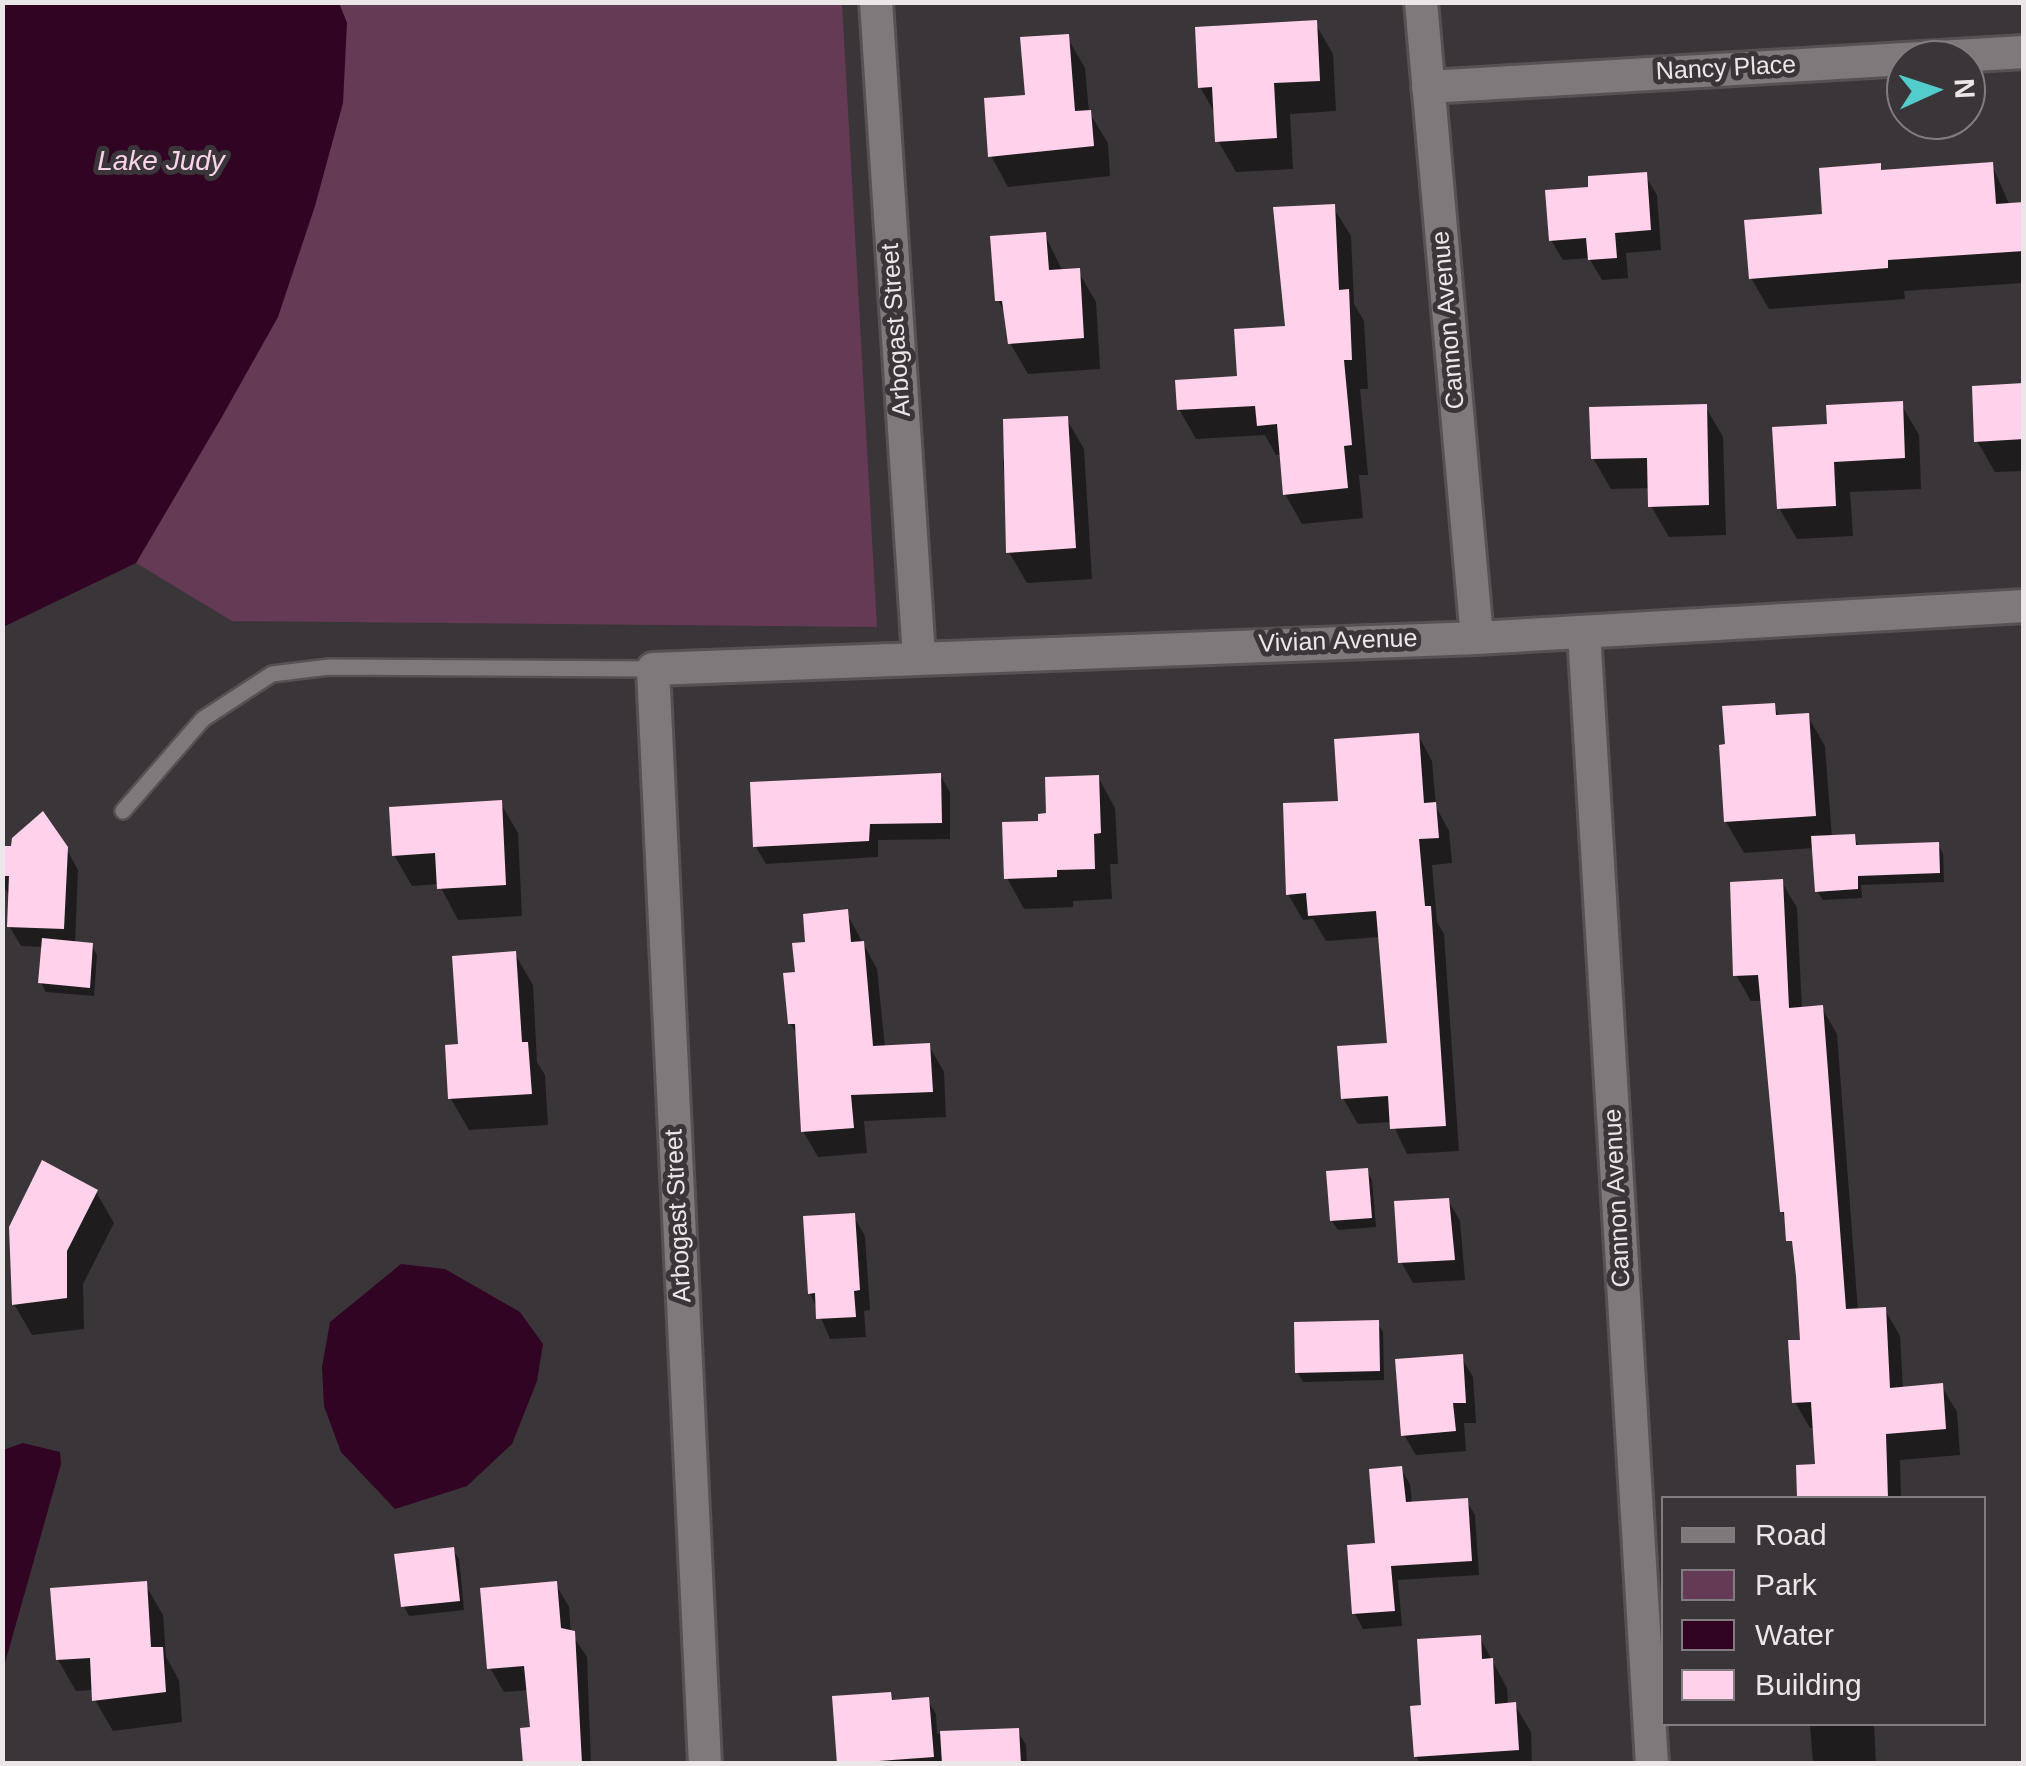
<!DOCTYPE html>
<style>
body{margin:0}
#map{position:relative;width:2026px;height:1766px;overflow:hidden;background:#3a3538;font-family:Helvetica,sans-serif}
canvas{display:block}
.frame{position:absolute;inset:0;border:5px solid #ebe7e9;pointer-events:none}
.legend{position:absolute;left:1661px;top:1496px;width:325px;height:230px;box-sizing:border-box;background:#3a3538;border:2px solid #817c7f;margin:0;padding:12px 18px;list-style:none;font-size:30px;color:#ebe7e9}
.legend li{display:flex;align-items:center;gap:20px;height:50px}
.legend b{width:50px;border:2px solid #817c7f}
.north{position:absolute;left:1886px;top:40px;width:100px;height:100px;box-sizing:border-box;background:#3a3538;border:2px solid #817c7f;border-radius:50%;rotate:87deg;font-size:28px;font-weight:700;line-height:40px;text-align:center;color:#ebe7e9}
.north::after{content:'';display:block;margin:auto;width:35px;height:45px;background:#53cdcb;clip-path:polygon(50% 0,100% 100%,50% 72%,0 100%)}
</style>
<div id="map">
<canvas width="2026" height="1766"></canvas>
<div class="frame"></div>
<ul class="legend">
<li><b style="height:12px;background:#7f797c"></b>Road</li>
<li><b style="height:28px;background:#653a54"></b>Park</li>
<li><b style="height:28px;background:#320423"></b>Water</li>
<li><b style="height:28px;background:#ffd1eb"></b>Building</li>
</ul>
<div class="north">N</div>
</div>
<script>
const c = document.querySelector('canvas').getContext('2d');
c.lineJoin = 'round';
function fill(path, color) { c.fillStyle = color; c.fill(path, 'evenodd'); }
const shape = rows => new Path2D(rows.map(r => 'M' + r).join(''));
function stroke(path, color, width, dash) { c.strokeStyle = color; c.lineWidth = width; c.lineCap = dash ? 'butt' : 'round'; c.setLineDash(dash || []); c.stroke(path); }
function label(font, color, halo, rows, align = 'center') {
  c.font = font + ' Helvetica,sans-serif'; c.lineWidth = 10; c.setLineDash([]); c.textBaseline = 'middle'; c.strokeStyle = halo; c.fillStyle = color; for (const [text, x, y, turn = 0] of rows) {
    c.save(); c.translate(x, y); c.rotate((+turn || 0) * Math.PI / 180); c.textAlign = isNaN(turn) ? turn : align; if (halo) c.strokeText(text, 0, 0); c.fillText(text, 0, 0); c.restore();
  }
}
const green = shape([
 [339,3,842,3,877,627,232,621,136,563,223,415,347,23]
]);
const water = shape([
 [3,2,339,3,347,23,343,103,315,206,278,317,223,415,136,563,3,627],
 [401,1264,445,1269,520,1312,543,1344,537,1381,512,1444,467,1486,395,1509,341,1452,324,1406,322,1367,330,1322],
 [23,1443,60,1452,61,1464,3,1670,3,1450]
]);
const shadow = shape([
 [1315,23,1333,54,1336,111,1290,114,1293,169,1236,172,1218,141,1216,115,1200,87],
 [1067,37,1085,68,1089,112,1108,143,1110,176,1008,187,991,156],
 [1992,165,2010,206,2024,205,2024,283,1904,291,1905,299,1769,309,1751,278,1879,166,1883,172],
 [1645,175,1657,195,1661,250,1626,253,1628,278,1602,280,1589,258,1563,260,1551,240,1591,189],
 [1333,207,1351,236,1354,304,1364,321,1368,389,1360,389,1368,475,1359,475,1363,518,1302,524,1285,494,1282,455,1276,455,1265,435,1196,439,1179,409,1239,378,1287,328],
 [1045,235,1063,272,1078,271,1096,302,1100,369,1028,374,1010,343,1007,317,998,300],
 [2024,386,2024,471,1995,472,1977,441],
 [1901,404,1919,435,1921,489,1850,492,1853,536,1797,539,1779,508,1829,427],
 [1705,406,1723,437,1726,535,1669,537,1651,506,1650,488,1611,489,1593,458],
 [1066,418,1084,449,1092,579,1027,583,1009,552,1003,460],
 [1773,705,1780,717,1807,715,1825,746,1832,838,1853,836,1860,847,1938,844,1943,854,1944,882,1861,885,1862,898,1823,900,1817,891,1814,848,1744,853,1726,822,1727,747],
 [1418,735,1432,761,1436,807,1449,831,1452,863,1432,865,1437,922,1444,934,1459,1151,1407,1154,1392,1122,1358,1124,1343,1098,1390,1045,1381,937,1326,941,1313,919,1303,920,1288,894,1341,803],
 [940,775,950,792,950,839,878,840,878,857,766,864,756,847],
 [1098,777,1115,808,1118,864,1110,864,1112,899,1073,901,1073,907,1024,909,1007,878,1041,823],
 [500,802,518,833,522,916,458,920,439,884,412,886,394,855],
 [2,848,66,848,78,870,75,944,92,946,97,955,94,996,46,992,41,983,44,947,21,946,9,926,10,897,2,883],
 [1782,882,1797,908,1802,1010,1822,1008,1837,1034,1858,1311,1885,1310,1900,1336,1903,1389,1941,1385,1957,1412,1960,1455,1900,1460,1901,1498,1799,1498,1798,1467,1817,1467,1815,1428,1810,1428,1795,1402,1802,1342,1796,1254,1782,1211,1762,1001,1751,1001,1736,975],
 [846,912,877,969,885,1048,929,1046,944,1072,946,1117,864,1121,867,1153,818,1157,803,1131,798,1036,790,1023,807,945],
 [515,954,533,985,537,1062,545,1075,548,1125,469,1130,451,1099,461,1047],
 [1367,1170,1372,1180,1376,1227,1338,1230,1332,1221],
 [96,1192,114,1223,83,1284,84,1329,32,1335,14,1304],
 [1448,1200,1460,1221,1465,1280,1413,1283,1401,1262],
 [853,1215,865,1236,870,1310,864,1311,866,1337,830,1339,810,1293],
 [1377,1322,1383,1332,1384,1380,1303,1382,1298,1373],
 [1461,1357,1473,1377,1476,1423,1464,1423,1466,1451,1416,1455,1404,1435],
 [1401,1469,1410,1484,1412,1504,1466,1500,1475,1515,1479,1575,1398,1580,1402,1626,1363,1629,1355,1614],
 [453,1550,459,1559,464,1610,409,1616,404,1606],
 [555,1583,569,1607,571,1633,587,1657,591,1764,525,1764,533,1729,529,1690,504,1692,490,1668],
 [145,1584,163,1615,166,1657,179,1680,182,1722,113,1731,95,1700,94,1690,76,1691,58,1660],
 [1480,1638,1507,1688,1508,1705,1515,1705,1531,1732,1532,1764,1420,1764,1416,1756,1423,1707],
 [890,1694,895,1703,927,1700,936,1714,937,1734,1017,1730,1026,1745,1027,1764,840,1764],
 [1810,1724,1874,1724,1876,1764,1813,1764]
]);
const building = shape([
 [1317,20,1320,81,1274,83,1277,138,1215,142,1212,87,1198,88,1195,27],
 [1069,34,1075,111,1091,110,1094,146,988,157,984,98,1025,95,1020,37],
 [1993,162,1996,204,2024,202,2024,251,1888,260,1888,268,1749,279,1744,220,1822,214,1819,168,1881,163,1881,170],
 [1647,172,1651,230,1615,233,1617,258,1588,260,1586,238,1549,241,1545,190,1588,187,1588,176],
 [1335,204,1339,290,1349,289,1352,360,1344,360,1352,445,1344,446,1348,488,1283,495,1277,424,1257,426,1255,406,1177,410,1175,380,1237,376,1234,329,1285,326,1273,207],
 [1046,232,1049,270,1080,268,1084,338,1008,344,1002,301,995,301,990,236],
 [2024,383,2024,439,1974,442,1972,386],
 [1903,401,1905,458,1834,462,1836,506,1777,509,1772,427,1827,424,1826,405],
 [1707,404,1709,505,1648,507,1647,458,1591,459,1589,407],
 [1068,416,1076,548,1006,553,1003,419],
 [1775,703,1776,715,1809,713,1816,816,1724,822,1719,745,1725,744,1722,706],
 [1419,733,1424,803,1436,802,1439,838,1419,839,1425,906,1431,906,1446,1126,1390,1129,1388,1096,1341,1099,1337,1046,1387,1043,1376,911,1308,916,1306,893,1286,895,1283,803,1338,801,1334,739],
 [941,773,942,823,870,824,869,841,753,847,750,782],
 [1099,775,1101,833,1094,834,1095,869,1057,870,1057,877,1004,879,1002,822,1038,821,1038,814,1046,813,1045,777],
 [502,800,506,885,437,889,435,853,392,856,389,807],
 [43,811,68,847,64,929,7,927,9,876,2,876,2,846,11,846,12,838],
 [1855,834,1856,845,1939,842,1940,873,1858,876,1858,889,1815,892,1811,836],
 [1783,879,1789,1008,1823,1005,1846,1309,1886,1307,1890,1388,1943,1383,1946,1429,1886,1434,1888,1498,1797,1498,1796,1465,1815,1464,1811,1402,1792,1403,1788,1340,1800,1340,1796,1276,1792,1241,1786,1241,1784,1212,1780,1212,1758,975,1733,976,1730,882],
 [848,909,851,942,864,941,873,1046,930,1043,933,1092,851,1095,854,1128,801,1132,795,1024,788,1024,783,973,795,972,792,943,805,942,803,914],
 [42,938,93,943,90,988,38,983],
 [516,951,522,1042,528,1042,532,1094,448,1099,445,1045,458,1044,452,956],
 [42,1160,98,1190,67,1251,67,1298,12,1305,9,1227],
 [1368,1168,1372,1218,1330,1221,1326,1171],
 [1449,1198,1455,1260,1398,1263,1394,1201],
 [855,1213,860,1290,854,1291,856,1317,816,1319,815,1293,808,1294,803,1216],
 [1379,1320,1380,1371,1295,1373,1294,1322],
 [1463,1354,1466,1403,1453,1403,1456,1431,1401,1436,1395,1359],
 [1402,1466,1406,1502,1468,1498,1472,1561,1391,1566,1395,1611,1352,1614,1347,1545,1375,1543,1369,1469],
 [454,1547,460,1601,401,1607,394,1554],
 [147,1581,151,1647,163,1647,166,1692,92,1701,90,1658,56,1660,50,1588],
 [557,1581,561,1628,575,1631,582,1764,523,1764,520,1728,530,1727,524,1666,487,1669,480,1588],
 [1481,1635,1482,1659,1493,1658,1495,1704,1516,1702,1519,1750,1414,1757,1410,1706,1421,1705,1417,1639],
 [891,1692,892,1700,929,1697,934,1757,837,1764,832,1696],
 [1019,1728,1021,1764,942,1764,940,1731]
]);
const lane = shape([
 [123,811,203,719,272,674,329,667,653,669]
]);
const street = shape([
 [876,2,919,657],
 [1421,2,1477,638],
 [1428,87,2024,52],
 [1584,632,1652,1764],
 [705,1764,653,669,1477,638,2024,606]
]);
const streetNames = [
 ["Nancy Place",1726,69,-3],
 ["Cannon Avenue",1449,320,-95],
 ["Arbogast Street",897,330,-94],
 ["Vivian Avenue",1338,642,-2],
 ["Cannon Avenue",1618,1198,-93],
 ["Arbogast Street",679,1216,-93]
];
const waterNames = [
 ["Lake Judy",161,162]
];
fill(green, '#653a54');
fill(water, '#320423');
fill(shadow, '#0007');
fill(building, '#ffd1eb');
stroke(lane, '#565254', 20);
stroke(street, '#565254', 38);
stroke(lane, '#7f797c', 15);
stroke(street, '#7f797c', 32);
label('25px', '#ebe7e9', '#3a3538', streetNames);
label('italic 28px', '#fbd3e9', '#3a3538', waterNames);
</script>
